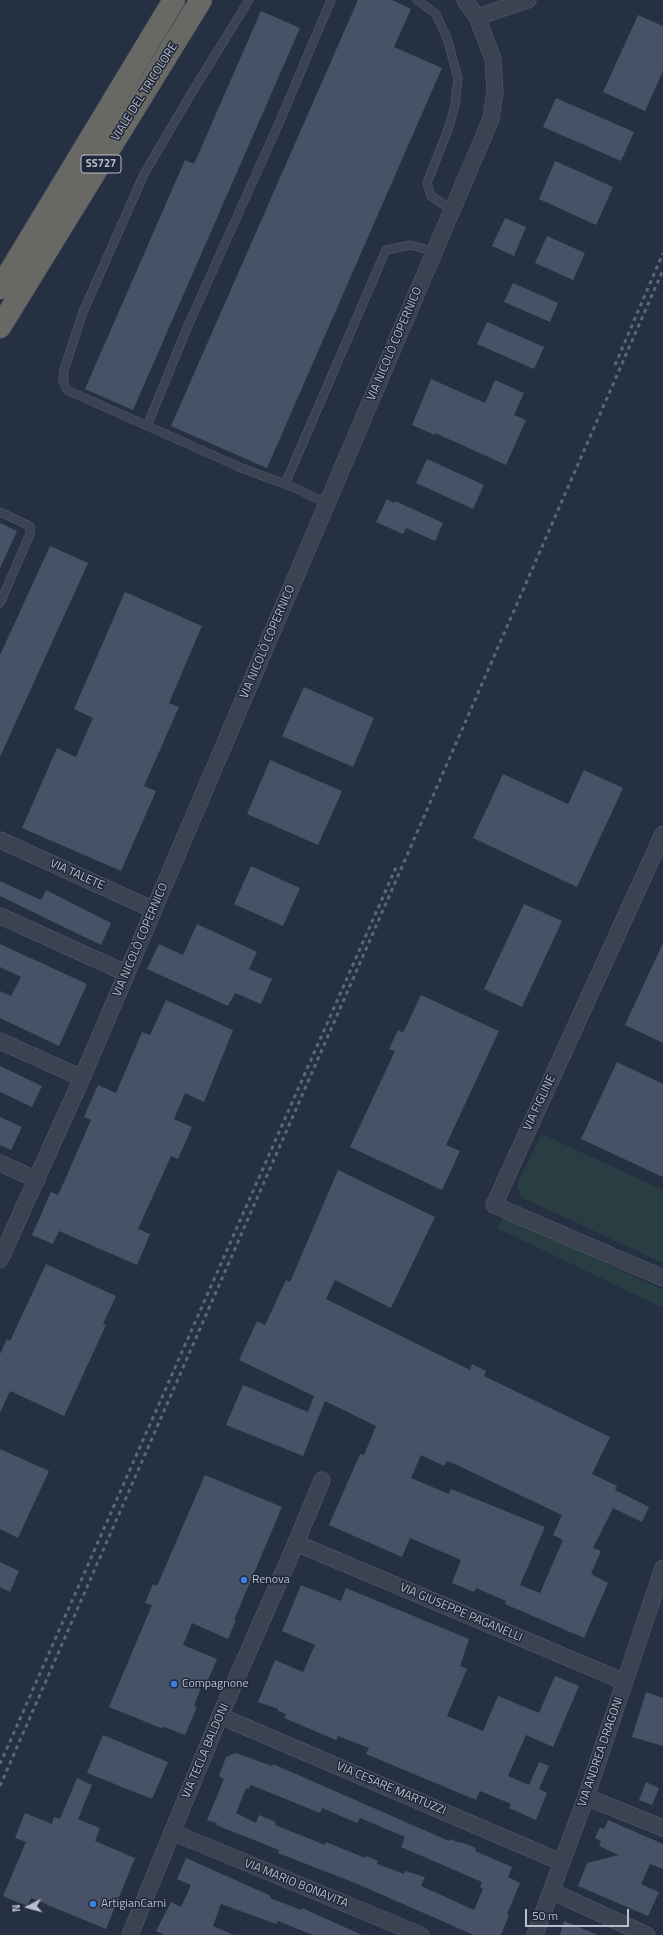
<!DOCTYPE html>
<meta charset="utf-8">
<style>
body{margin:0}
#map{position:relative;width:663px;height:1935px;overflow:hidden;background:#263043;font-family:"Titillium Web",sans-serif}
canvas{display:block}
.north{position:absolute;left:8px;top:1887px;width:40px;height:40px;-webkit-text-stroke:3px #1f2838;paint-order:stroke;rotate:264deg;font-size:11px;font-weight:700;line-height:16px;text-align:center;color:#b8becc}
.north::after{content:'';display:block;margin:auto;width:14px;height:18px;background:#b8becc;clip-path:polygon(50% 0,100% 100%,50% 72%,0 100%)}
.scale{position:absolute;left:525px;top:1909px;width:104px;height:18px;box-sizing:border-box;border:2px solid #b8becc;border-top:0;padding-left:5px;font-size:12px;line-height:14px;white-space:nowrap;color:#b8becc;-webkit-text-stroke:3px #1f2838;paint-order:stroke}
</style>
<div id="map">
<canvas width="663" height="1935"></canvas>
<div class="north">N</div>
<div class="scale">50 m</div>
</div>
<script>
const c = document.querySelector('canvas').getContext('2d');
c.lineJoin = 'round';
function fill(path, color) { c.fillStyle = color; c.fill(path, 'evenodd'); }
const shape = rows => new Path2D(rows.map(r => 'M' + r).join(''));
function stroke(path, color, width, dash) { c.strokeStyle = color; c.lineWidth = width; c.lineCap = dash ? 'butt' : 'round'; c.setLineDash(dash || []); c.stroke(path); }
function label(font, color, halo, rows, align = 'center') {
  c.font = font + ' "Titillium Web",sans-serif'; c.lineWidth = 3; c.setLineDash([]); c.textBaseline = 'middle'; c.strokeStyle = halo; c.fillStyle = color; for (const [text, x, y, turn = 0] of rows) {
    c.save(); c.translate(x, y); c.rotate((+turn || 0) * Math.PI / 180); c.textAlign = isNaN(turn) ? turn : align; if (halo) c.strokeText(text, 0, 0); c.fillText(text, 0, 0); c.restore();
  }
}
const green = shape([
 [542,1134,663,1190,663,1263,521,1197,517,1184],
 [504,1217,510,1218,663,1290,663,1308,497,1228]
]);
const building = shape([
 [358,0,392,0,411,9,394,47,442,68,267,468,171,426],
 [261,11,300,28,133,410,85,389,185,160,194,164],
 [638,15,663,26,663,71,645,111,603,92],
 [556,98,634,132,621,161,543,127],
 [555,161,613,187,596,225,539,199],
 [505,218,526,227,514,256,492,246],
 [547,236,585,253,573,280,535,263],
 [513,283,558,303,550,322,504,302],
 [487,322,544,347,534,369,477,344],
 [431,379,485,403,495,380,524,393,514,415,526,420,506,465,435,433,435,435,412,425],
 [427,459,484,485,473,509,416,483],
 [387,499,394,503,395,501,443,523,435,541,406,528,403,534,376,522],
 [0,523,17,531,0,568],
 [50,546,88,563,0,757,0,655],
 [125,592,202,626,169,703,179,707,144,786,156,791,121,871,22,828,57,748,76,757,93,718,74,709],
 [304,687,374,718,353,767,282,736],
 [270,760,342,791,318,845,247,814],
 [584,770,623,788,577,887,473,838,503,774,568,804],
 [251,866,300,888,283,926,234,904],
 [0,881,41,900,46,890,111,923,101,945,0,896],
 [524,904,562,921,522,1007,484,989],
 [197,924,257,952,249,969,272,979,261,1004,235,993,228,1006,147,969,159,944,183,955],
 [663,943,663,1043,625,1025],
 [0,944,87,984,59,1046,0,1018,0,991,11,996,21,977,0,967],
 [421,995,499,1031,446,1145,460,1151,442,1190,350,1147,395,1051,389,1049,398,1030,403,1033],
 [166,1000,233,1030,204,1102,185,1093,174,1119,192,1127,178,1159,171,1156,138,1229,150,1234,137,1265,59,1231,53,1244,32,1235,51,1192,58,1195,68,1173,91,1120,84,1117,98,1085,116,1093,142,1032,150,1035],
 [617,1062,663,1084,663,1177,581,1139],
 [0,1066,42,1086,32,1107,0,1092],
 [0,1117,22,1127,11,1150,0,1145],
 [338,1170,435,1217,391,1308,335,1280,326,1299,470,1370,472,1364,486,1371,484,1376,610,1437,592,1474,617,1486,615,1490,649,1507,642,1522,613,1508,593,1548,601,1551,591,1574,608,1583,584,1638,505,1604,506,1601,476,1588,474,1592,452,1583,461,1560,410,1538,402,1557,329,1525,360,1454,364,1455,376,1426,325,1401,303,1456,226,1425,243,1385,308,1412,314,1396,239,1360,257,1321,265,1325,286,1280,290,1282],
 [421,1455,444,1466,447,1461,459,1466,562,1515,553,1535,563,1540,540,1593,520,1585,545,1527,451,1489,449,1494,411,1478],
 [46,1264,116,1296,103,1324,106,1325,64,1416,10,1391,0,1413,0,1354,7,1339,10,1341],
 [0,1449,49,1471,18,1538,0,1529],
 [205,1475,282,1507,234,1620,236,1620,228,1639,192,1623,183,1645,217,1659,205,1687,202,1685,194,1706,197,1707,185,1735,164,1727,161,1728,109,1707,152,1605,145,1603,153,1584,157,1586],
 [0,1562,19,1571,10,1592,0,1587],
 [301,1585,341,1601,346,1588,469,1639,460,1666,467,1669,447,1716,483,1731,498,1696,539,1713,555,1676,579,1686,553,1747,526,1735,508,1776,529,1785,539,1762,549,1766,539,1789,547,1793,536,1820,509,1808,511,1804,480,1791,476,1800,366,1754,369,1748,338,1736,336,1740,284,1718,286,1714,278,1711,278,1709,258,1702,275,1660,303,1672,315,1645,282,1631],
 [646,1692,663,1698,663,1746,632,1737],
 [103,1735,168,1762,152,1799,87,1773],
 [236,1753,272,1766,273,1764,449,1841,450,1839,460,1843,461,1842,476,1848,475,1851,512,1867,508,1877,520,1883,507,1914,509,1915,501,1935,474,1935,355,1883,278,1853,279,1850,216,1825,217,1823,207,1820,224,1779,219,1776,226,1757],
 [251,1785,320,1813,322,1808,357,1823,360,1818,405,1837,401,1847,482,1882,480,1887,483,1889,474,1910,421,1886,425,1877,405,1871,404,1874,377,1864,378,1861,366,1856,365,1858,326,1842,325,1845,275,1825,276,1822,259,1815,256,1823,236,1813,246,1788,249,1789],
 [77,1778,92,1785,78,1819,100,1828,95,1841,135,1858,106,1929,31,1898,27,1906,3,1896,26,1842,15,1838,25,1813,52,1824,54,1817,60,1819],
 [646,1782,659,1788,652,1805,639,1800],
 [608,1820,663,1844,663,1869,650,1864,641,1884,659,1892,648,1916,578,1886,587,1863,619,1855,599,1846,601,1841,595,1838,600,1827,604,1829],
 [186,1858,271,1896,270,1898,301,1910,302,1908,362,1935,313,1935,278,1921,276,1924,221,1904,213,1926,234,1935,164,1935,156,1931,171,1902,181,1907,191,1885,177,1879],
 [564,1921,598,1935,560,1935]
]);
const service = shape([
 [249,0,191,94,144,174,83,312,64,370,63,381,67,390,239,467,290,486,327,503],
 [417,0,436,14,447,38,458,78,455,105,449,127,427,183,431,196,452,210],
 [147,426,187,328,279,123,331,0],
 [285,484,386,250,411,245,435,252],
 [0,512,30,526,30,534,0,603]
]);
const minor = shape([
 [477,17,528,0],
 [663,834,494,1205,663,1278],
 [0,840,154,910],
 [0,916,126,973],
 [0,1041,82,1078],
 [0,1163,37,1180],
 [0,1260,82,1078,491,119,495,91,493,59,477,17,465,0],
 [296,1543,625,1682],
 [220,1716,561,1862],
 [586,1797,663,1828],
 [172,1832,421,1935],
 [551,1891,647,1935],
 [130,1935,220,1716,296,1543,322,1480],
 [535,1935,586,1797,663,1568]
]);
const trunk = shape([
 [0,288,174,0],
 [0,327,201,0]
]);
const rail = shape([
 [615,365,663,253],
 [0,1764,397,865],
 [0,1786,663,270]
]);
const markers = [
 [244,1580,4,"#3f7fe0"],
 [174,1684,4,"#3f7fe0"],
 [93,1904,4,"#3f7fe0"]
];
const shields = [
 [101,164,40]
];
const shieldNames = [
 ["SS727",101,164]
];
const streetNames = [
 ["VIALE DEL TRICOLORE",145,92,-58],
 ["VIA NICOLÒ COPERNICO",395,344,-67],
 ["VIA NICOLÒ COPERNICO",268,642,-67],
 ["VIA TALETE",77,875,24],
 ["VIA NICOLÒ COPERNICO",141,940,-67],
 ["VIA FIGLINE",540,1103,-65],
 ["VIA GIUSEPPE PAGANELLI",461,1613,23],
 ["VIA TECLA BALDONI",206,1751,-67],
 ["VIA ANDREA DRAGONI",601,1752,-71],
 ["VIA CESARE MARTUZZI",391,1789,23],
 ["VIA MARIO BONAVITA",296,1884,22]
];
const poiNames = [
 ["Renova",252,1580],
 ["Compagnone",182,1684],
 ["ArtigianCarni",101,1904]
];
fill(green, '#283e43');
fill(building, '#485267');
stroke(service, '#565e6c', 9);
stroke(minor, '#565e6c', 17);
stroke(trunk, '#424b5a', 23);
stroke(service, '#3b4352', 8);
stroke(minor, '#3b4352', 16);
stroke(trunk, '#686865', 22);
stroke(rail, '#5d6679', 3, [4, 4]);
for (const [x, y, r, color] of markers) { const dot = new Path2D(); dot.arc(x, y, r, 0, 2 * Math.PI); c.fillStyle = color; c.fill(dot); stroke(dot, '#1f2838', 1.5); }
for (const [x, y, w] of shields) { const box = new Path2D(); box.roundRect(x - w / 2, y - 9, w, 18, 3); c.fillStyle = '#1f2838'; c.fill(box); stroke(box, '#b8becc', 1); }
label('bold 11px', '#b8becc', null, shieldNames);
label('12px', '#b8becc', '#1f2838', streetNames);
label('12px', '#b8becc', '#1f2838', poiNames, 'left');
</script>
